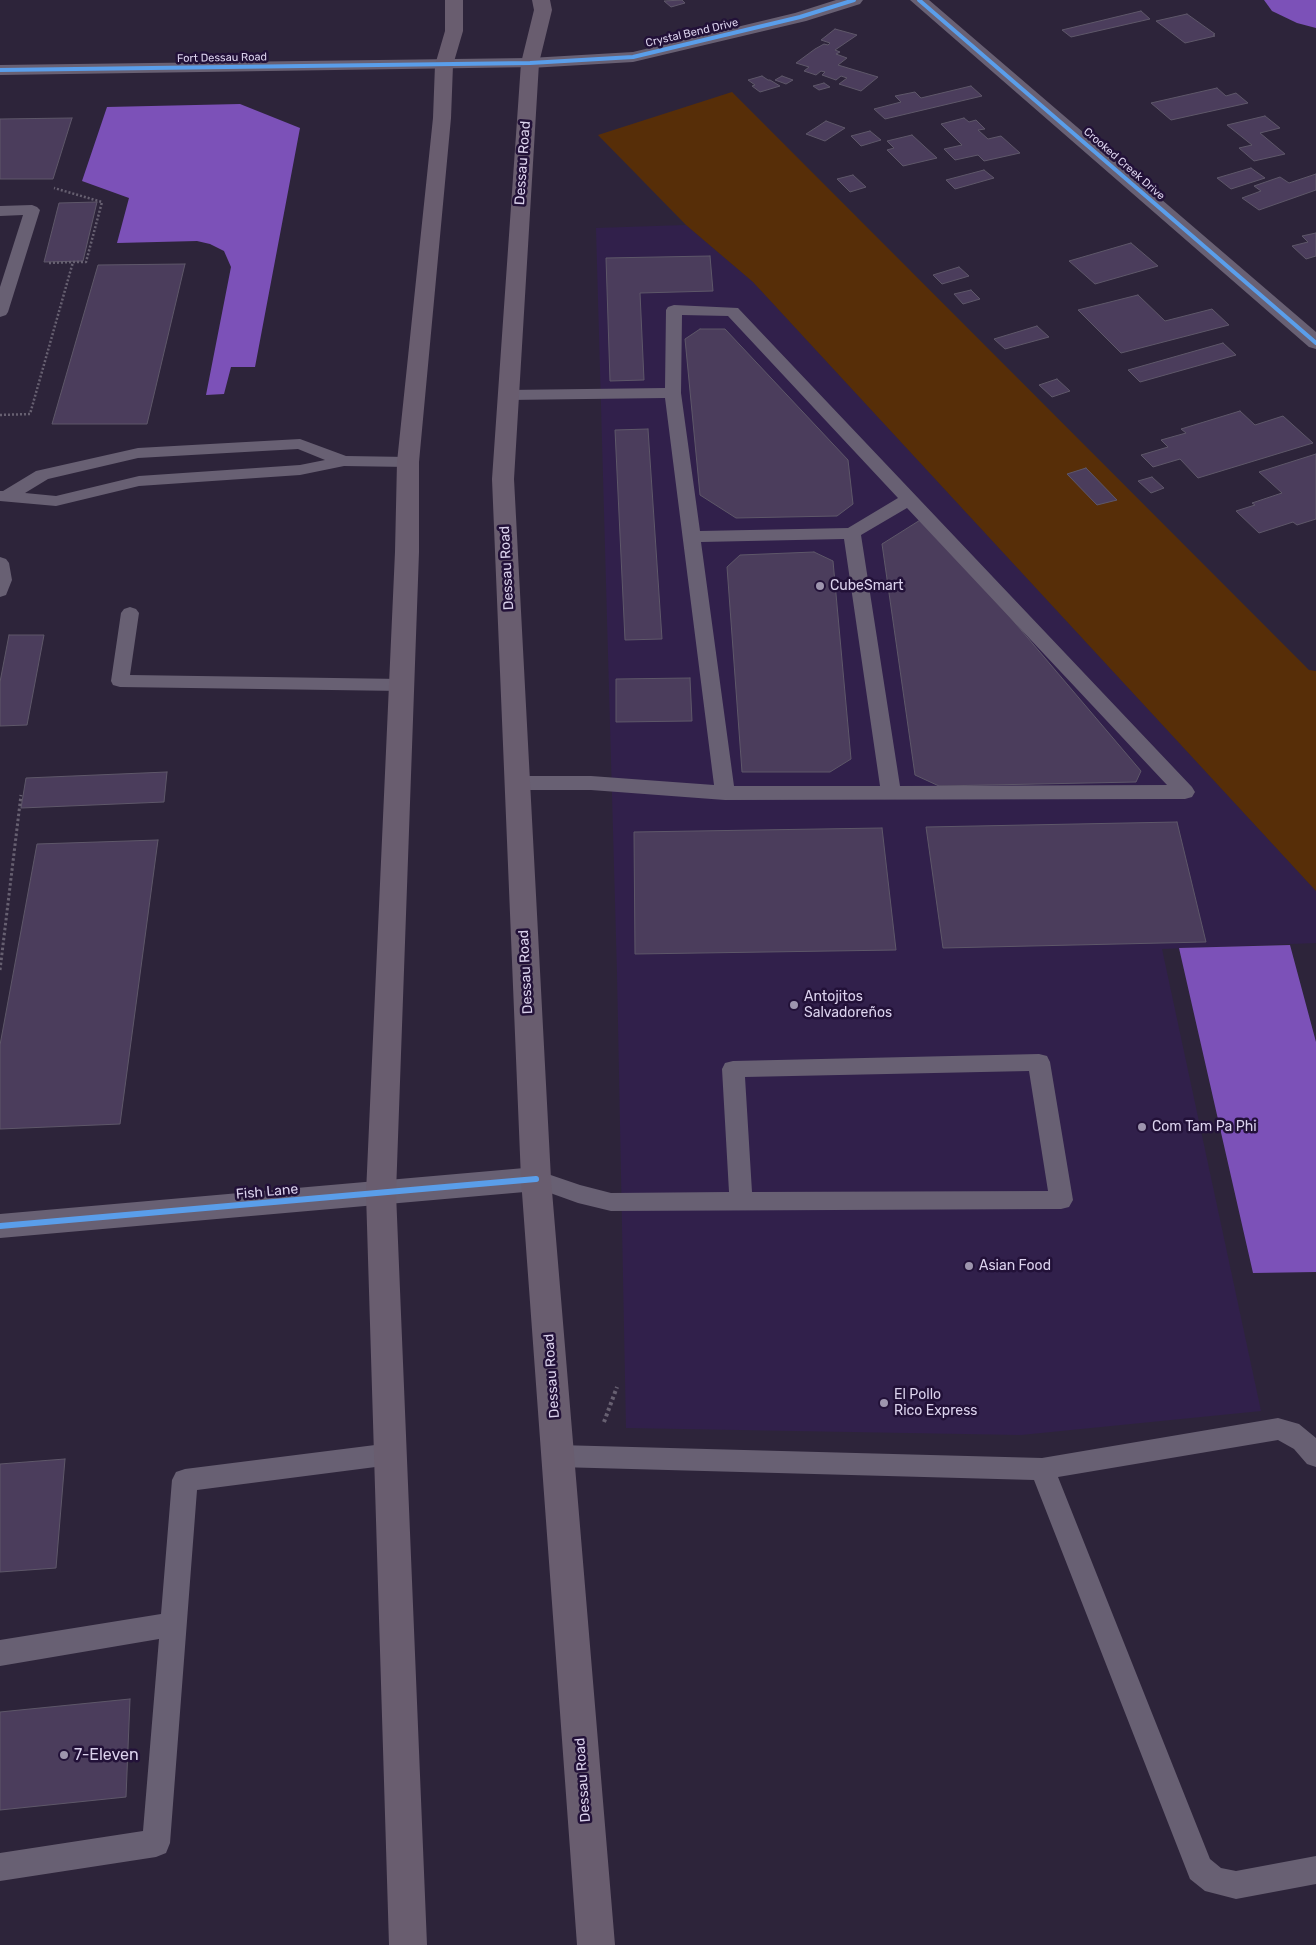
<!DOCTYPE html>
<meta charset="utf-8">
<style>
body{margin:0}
canvas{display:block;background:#2d243a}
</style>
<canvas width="1316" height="1945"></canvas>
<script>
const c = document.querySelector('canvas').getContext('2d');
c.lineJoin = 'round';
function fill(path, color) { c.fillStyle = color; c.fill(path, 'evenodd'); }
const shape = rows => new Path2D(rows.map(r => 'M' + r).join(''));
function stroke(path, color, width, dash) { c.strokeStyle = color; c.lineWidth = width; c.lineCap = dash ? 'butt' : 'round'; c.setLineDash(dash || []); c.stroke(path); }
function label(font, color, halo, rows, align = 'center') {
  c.font = font + ' Rubik,sans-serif'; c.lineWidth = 5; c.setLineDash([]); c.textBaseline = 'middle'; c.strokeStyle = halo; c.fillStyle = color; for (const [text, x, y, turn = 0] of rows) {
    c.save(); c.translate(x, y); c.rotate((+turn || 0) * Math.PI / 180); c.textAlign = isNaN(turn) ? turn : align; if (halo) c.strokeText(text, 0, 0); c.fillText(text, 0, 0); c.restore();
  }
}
const built = shape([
 [686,225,753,282,1316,891,1316,943,1162,949,1261,1411,1021,1435,626,1428,617,972,596,228]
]);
const green = shape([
 [732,92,1309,670,1316,671,1316,891,753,282,686,225,598,135]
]);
const water = shape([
 [240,104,300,128,255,367,231,367,224,394,206,395,231,267,224,251,210,244,197,241,117,243,129,198,82,181,107,107],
 [1290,945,1316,1042,1316,1272,1253,1273,1179,948]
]);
const river = shape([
 [1264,0,1316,0,1316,28,1297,23,1272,11,1264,0]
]);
const building = shape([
 [682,0,685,3,671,7,664,1,682,0],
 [1141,11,1150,19,1071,37,1062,30,1141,11],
 [1187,14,1215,34,1213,35,1215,36,1185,43,1156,21,1187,14],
 [835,29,857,35,835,50,840,52,836,54,847,58,838,65,878,77,861,91,839,84,847,78,841,76,836,80,822,75,825,72,821,71,816,75,804,71,809,67,796,63,815,49,824,44,828,45,830,43,821,40,835,29],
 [762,76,768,80,770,80,780,86,760,92,752,86,755,85,748,80,762,76],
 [782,76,793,80,786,84,775,80,782,76],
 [824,83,830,87,819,90,813,86,824,83],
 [971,86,982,96,885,119,874,109,901,102,895,96,915,92,921,98,971,86],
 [1217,88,1226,96,1236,93,1248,103,1171,120,1151,103,1217,88],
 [1265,116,1280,128,1260,133,1285,154,1254,161,1239,148,1252,145,1227,125,1265,116],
 [72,118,53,179,0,179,0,119,72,118],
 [964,118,969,122,976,120,985,129,978,130,988,139,1001,136,1020,153,984,161,978,155,955,160,944,149,962,145,941,124,964,118],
 [826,121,845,128,825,141,806,134,826,121],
 [870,131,881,140,861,146,851,136,870,131],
 [912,135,937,158,903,166,887,150,894,148,887,141,912,135],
 [1251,168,1265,178,1231,189,1217,178,1251,168],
 [984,170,994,178,955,189,946,180,984,170],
 [1316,174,1316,190,1259,210,1242,198,1261,191,1254,186,1280,177,1289,183,1316,174],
 [853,175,866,187,850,192,837,179,853,175],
 [97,202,83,261,44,262,59,203,97,202],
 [1316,233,1316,256,1306,259,1292,246,1308,242,1302,236,1316,233],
 [1131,243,1158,266,1095,284,1069,261,1131,243],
 [710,256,713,291,640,293,644,380,610,381,606,258,710,256],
 [185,264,147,424,52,424,98,265,185,264],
 [959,267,969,276,942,284,933,275,959,267],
 [971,290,980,299,963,304,954,294,971,290],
 [1138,295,1165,321,1212,309,1229,325,1121,353,1078,310,1138,295],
 [1037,326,1049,337,1005,349,994,339,1037,326],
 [700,329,725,329,848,460,853,504,837,516,736,518,700,495,685,339,700,329],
 [1223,343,1236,355,1140,382,1128,370,1223,343],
 [1057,379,1070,391,1052,397,1039,385,1057,379],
 [1240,411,1255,425,1283,416,1313,443,1198,478,1180,459,1153,467,1141,455,1168,447,1161,440,1186,433,1181,429,1240,411],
 [648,429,662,639,625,640,615,430,648,429],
 [1316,454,1316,519,1297,525,1293,522,1259,533,1236,511,1255,505,1252,503,1282,493,1259,472,1316,454],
 [1086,468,1117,500,1097,505,1067,474,1086,468],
 [1152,477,1164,488,1151,493,1138,481,1152,477],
 [925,517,1141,771,1136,782,939,786,915,775,882,544,925,517],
 [814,552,833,561,851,759,830,772,742,772,727,567,740,555,814,552],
 [9,635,44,635,27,725,0,726,0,682,9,635],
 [690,678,692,721,616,722,616,679,690,678],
 [167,772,164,802,21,808,26,778,167,772],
 [1177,822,1206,942,943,948,926,827,1177,822],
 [882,828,896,950,635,954,634,832,882,828],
 [158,840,120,1124,0,1129,0,1045,37,844,158,840],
 [65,1459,56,1568,0,1572,0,1464,65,1459],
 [130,1699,126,1797,0,1810,0,1712,130,1699]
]);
const pathFar2 = shape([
 [49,263,73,262],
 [0,415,30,414,73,262,86,262,102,202,54,188]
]);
const pathFar1 = shape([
 [0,970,21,795]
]);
const path = shape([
 [604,1422,617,1387]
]);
const lane = shape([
 [32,205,37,207,40,210,8,312,6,315,0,317,0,287,23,215,0,216,0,206,32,205],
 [674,305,738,308,1192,787,1195,792,1192,797,1185,799,725,800,591,790,517,790,510,788,507,783,510,778,517,776,591,776,714,785,665,398,508,400,502,399,500,395,502,391,508,390,665,388,666,310,668,307,674,305],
 [682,315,728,316,898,498,848,528,700,531,681,393,682,315],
 [907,508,1167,785,900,786,861,535,907,508],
 [844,539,880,786,734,786,701,542,844,539],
 [300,439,346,456,408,457,414,458,417,462,414,466,408,467,344,466,300,475,139,486,56,506,0,501,0,491,3,491,36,471,138,448,300,439],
 [298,449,325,460,300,465,139,476,56,496,25,493,48,479,138,458,298,449],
 [0,557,6,559,9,563,12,580,6,595,0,597,0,557],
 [130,607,136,609,139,613,130,675,402,679,409,681,411,685,409,689,402,691,120,687,113,685,111,681,121,613,124,609,130,607],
 [1039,1054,1047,1056,1050,1062,1073,1200,1069,1207,1061,1209,611,1211,578,1203,528,1185,525,1179,528,1173,536,1170,580,1185,611,1193,729,1192,722,1069,725,1063,733,1061,1039,1054],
 [1029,1071,1048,1191,752,1192,745,1077,1029,1071],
 [1278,1418,1299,1424,1316,1438,1316,1467,1307,1464,1294,1449,1278,1440,1058,1477,1210,1859,1221,1868,1236,1871,1316,1856,1316,1884,1236,1899,1205,1891,1190,1879,1034,1480,558,1467,549,1464,545,1456,549,1448,558,1445,1042,1458,1278,1418],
 [391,1443,400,1446,404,1454,400,1462,391,1465,197,1490,170,1843,166,1853,156,1857,0,1881,0,1853,143,1831,159,1639,0,1666,0,1640,161,1614,172,1480,176,1472,185,1469,391,1443]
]);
const street = shape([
 [910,0,929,0,1316,332,1316,349,1309,347,910,0],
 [530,58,536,59,539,63,536,67,0,75,0,65,530,58],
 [536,1167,546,1171,551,1179,546,1187,536,1191,0,1238,0,1214,536,1167]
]);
const secondary = shape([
 [836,0,863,0,860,4,806,21,633,62,530,68,524,67,521,63,524,59,530,58,633,52,795,13,836,0]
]);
const primary = shape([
 [445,0,463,0,463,31,453,65,451,118,419,462,419,552,396,1193,427,1945,389,1945,366,1193,395,552,397,462,433,118,435,65,445,31,445,0],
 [532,0,550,0,552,10,539,63,514,479,551,1179,615,1945,577,1945,521,1179,492,479,521,63,534,10,532,0]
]);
const cyclewayFar1 = shape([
 [919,0,1316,343],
 [0,70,530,63,633,57,800,17,854,0]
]);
const cycleway = shape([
 [0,1226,536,1179]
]);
const markers = [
 [820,586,5,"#9e95ae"],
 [794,1005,5,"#9e95ae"],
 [1142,1127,5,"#9e95ae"],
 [969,1266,5,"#9e95ae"],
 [884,1403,5,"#9e95ae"],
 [64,1755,5,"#9e95ae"]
];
const farStreetnames = [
 ["Crystal Bend Drive",692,33,-13],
 ["Fort Dessau Road",222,58,-1],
 ["Crooked Creek Drive",1124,164,41]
];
const streetNames = [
 ["Dessau Road",523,163,-86],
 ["Dessau Road",507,568,-93],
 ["Dessau Road",526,972,-93],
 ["Fish Lane",267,1192,-5],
 ["Dessau Road",552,1376,-94],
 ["Dessau Road",583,1780,-94]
];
const poiNames = [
 ["CubeSmart",830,586],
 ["Antojitos",804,997],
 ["Salvadoreños",804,1013],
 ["Com Tam Pa Phi",1152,1127],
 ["Asian Food",979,1266],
 ["El Pollo",894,1395],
 ["Rico Express",894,1411]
];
const nearPoinames = [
 ["7-Eleven",74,1755]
];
fill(built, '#31204b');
fill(green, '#572e08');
fill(water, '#7c51b8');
fill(river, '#7c51b8');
fill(building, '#4b3d5c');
stroke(building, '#5e5769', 1);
stroke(pathFar2, '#676071', 2.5, [2, 2]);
stroke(pathFar1, '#676071', 3, [2.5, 2.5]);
stroke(path, '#676071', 4, [3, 3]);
fill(lane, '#686073');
fill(street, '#686073');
fill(secondary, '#686073');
fill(primary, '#695d6f');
stroke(cyclewayFar1, '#5a9eea', 4);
stroke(cycleway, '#5a9eea', 6);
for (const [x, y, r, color] of markers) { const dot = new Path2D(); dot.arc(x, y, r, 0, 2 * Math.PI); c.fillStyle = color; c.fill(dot); stroke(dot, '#221138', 2); }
label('11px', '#dbd2ed', '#221138', farStreetnames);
label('14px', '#dbd2ed', '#221138', streetNames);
label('14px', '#dbd2ed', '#221138', poiNames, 'left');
label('16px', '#dbd2ed', '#221138', nearPoinames, 'left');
</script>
